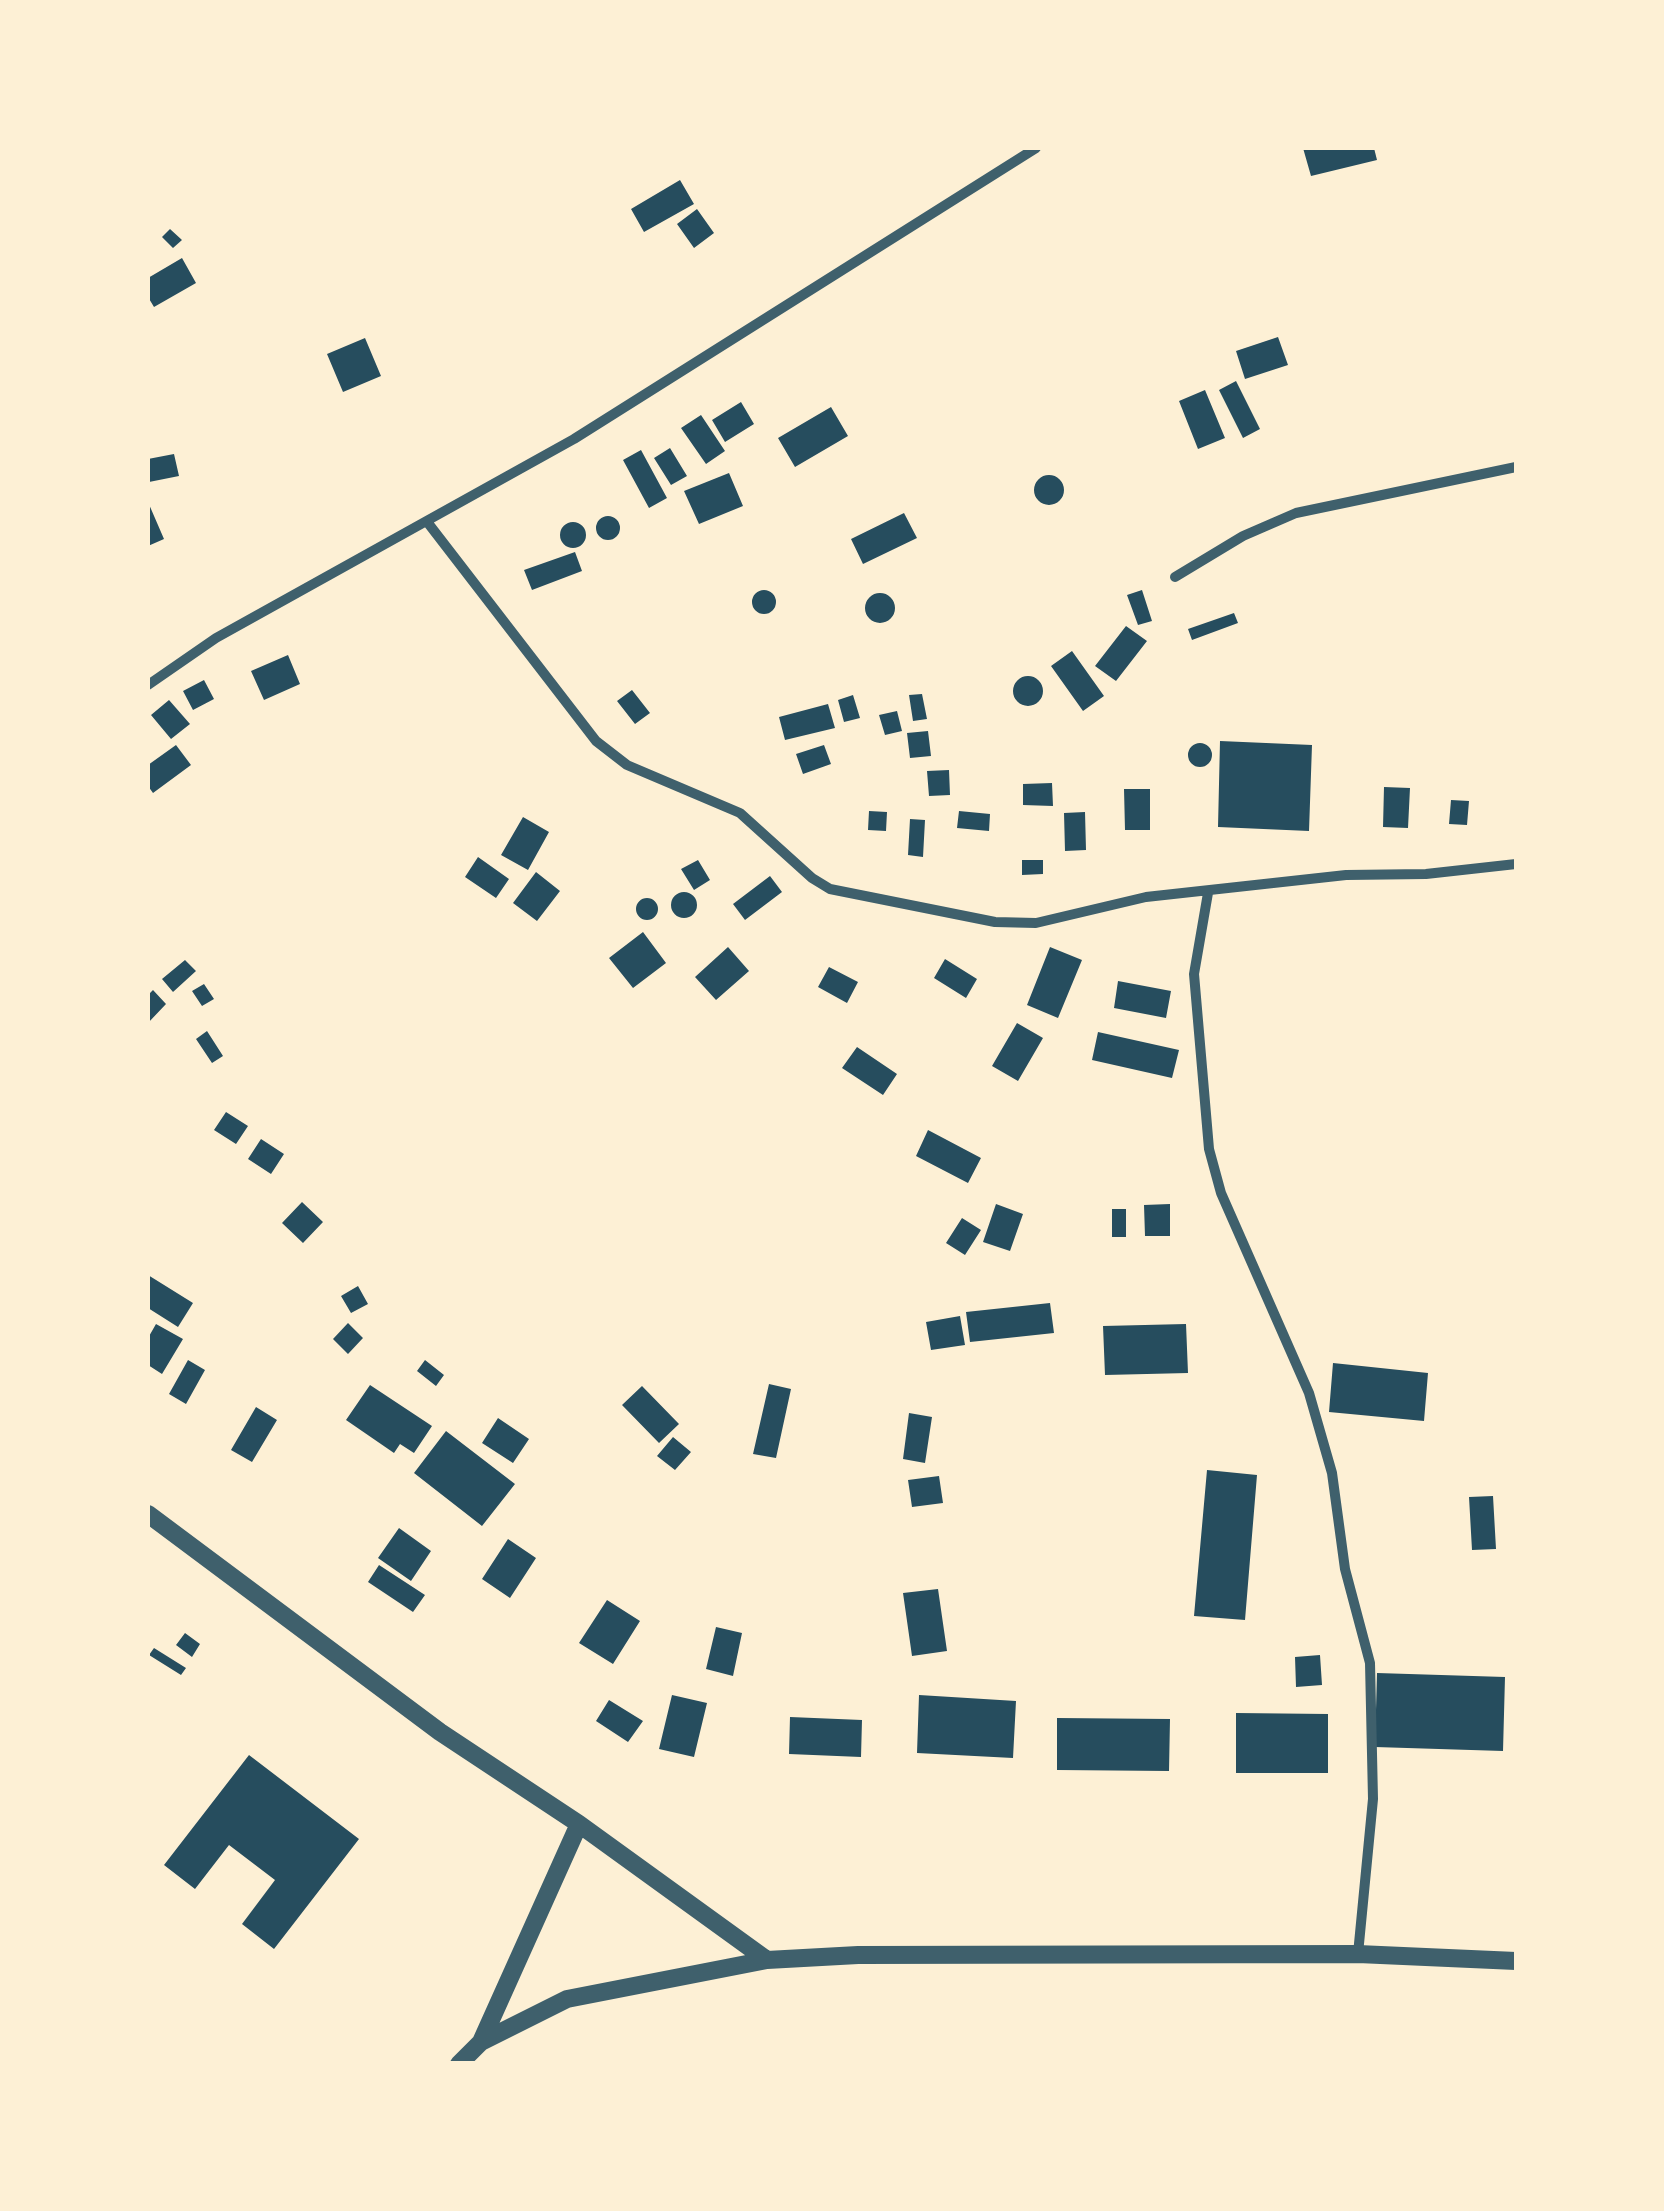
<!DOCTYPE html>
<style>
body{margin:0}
#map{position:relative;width:1664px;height:2211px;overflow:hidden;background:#fdf0d5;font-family:Arial,sans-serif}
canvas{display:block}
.frame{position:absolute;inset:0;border:150px solid #fdf0d5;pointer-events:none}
</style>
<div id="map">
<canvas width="1664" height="2211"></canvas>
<div class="frame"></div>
</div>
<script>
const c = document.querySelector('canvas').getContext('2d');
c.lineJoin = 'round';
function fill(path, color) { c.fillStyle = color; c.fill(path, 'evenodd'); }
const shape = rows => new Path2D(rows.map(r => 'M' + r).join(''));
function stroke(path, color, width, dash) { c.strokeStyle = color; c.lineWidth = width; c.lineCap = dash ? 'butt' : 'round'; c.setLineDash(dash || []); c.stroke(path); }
const building = shape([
 [1303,148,1374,148,1377,160,1311,176],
 [680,180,694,204,644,232,631,209],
 [697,209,714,233,694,248,677,224],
 [170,229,182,240,173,248,162,237],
 [182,258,196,283,154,307,148,297,148,278],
 [1278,337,1288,365,1245,379,1236,351],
 [365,338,381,376,343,392,327,354],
 [1236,381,1260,429,1243,438,1219,390],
 [1205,390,1225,438,1198,449,1179,401],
 [741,402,754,424,725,442,712,420],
 [831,407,848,436,795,467,778,438],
 [701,415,725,451,706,464,681,428],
 [670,448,687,476,671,485,654,458],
 [641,450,667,498,649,508,623,460],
 [174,454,179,476,149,482,148,459],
 [729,473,743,506,699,524,684,491],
 '1034 490a15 15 0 1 1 30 0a15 15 0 1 1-30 0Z',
 [148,502,164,539,148,546],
 [904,513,917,538,863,564,851,539],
 '596 528a12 12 0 1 1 24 0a12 12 0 1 1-24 0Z',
 '560 535a13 13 0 1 1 26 0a13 13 0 1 1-26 0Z',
 [575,552,582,571,532,590,524,570],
 [1142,590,1152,621,1138,625,1127,595],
 '752 602a12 12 0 1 1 24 0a12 12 0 1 1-24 0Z',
 '865 608a15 15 0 1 1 30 0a15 15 0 1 1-30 0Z',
 [1234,613,1238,623,1192,640,1188,629],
 [1126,626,1147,641,1116,681,1095,666],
 [1072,651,1104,696,1083,711,1051,666],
 [288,655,300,684,264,700,251,671],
 '1013 691a15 15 0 1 1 30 0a15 15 0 1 1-30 0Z',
 [204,680,214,699,193,710,183,691],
 [632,690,650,713,635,724,617,701],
 [922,694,927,719,913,721,909,695],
 [853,695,860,718,844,722,838,700],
 [169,700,190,724,171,739,151,715],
 [828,704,835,728,785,740,779,717],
 [897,711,902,731,885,735,879,715],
 [928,731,931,756,910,758,907,733],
 [1220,741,1312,745,1309,831,1218,827],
 '1188 755a12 12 0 1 1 24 0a12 12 0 1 1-24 0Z',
 [176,745,191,765,153,793,148,786,148,765],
 [824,745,831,764,803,774,796,754],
 [949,770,950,795,929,796,927,771],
 [1052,783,1053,806,1023,805,1023,784],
 [1384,787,1410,788,1408,828,1383,827],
 [1124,789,1150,789,1150,830,1125,830],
 [1451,800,1469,801,1467,825,1449,824],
 [869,811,887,812,886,831,868,830],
 [959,811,990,814,989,831,957,828],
 [1085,812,1086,850,1065,851,1064,813],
 [523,817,549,832,528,870,501,855],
 [910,819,925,820,923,857,908,855],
 [478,857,509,879,496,898,465,877],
 [698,860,710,880,694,890,681,869],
 [1022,860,1043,860,1043,874,1022,875],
 [536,872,560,891,537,921,513,903],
 [770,876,782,892,745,920,733,904],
 '671 905a13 13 0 1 1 26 0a13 13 0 1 1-26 0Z',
 '636 909a11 11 0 1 1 22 0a11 11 0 1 1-22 0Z',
 [643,932,666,963,633,988,609,958],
 [728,947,749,971,716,1000,695,977],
 [1050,947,1082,960,1058,1018,1027,1005],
 [945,959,977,979,966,998,934,978],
 [185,960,196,971,173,992,162,979],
 [829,967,858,982,847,1003,818,987],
 [1118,981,1171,991,1166,1018,1114,1008],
 [204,984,214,999,202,1006,192,991],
 [153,990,166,1004,148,1023,148,995],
 [1017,1023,1043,1038,1018,1081,992,1066],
 [207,1031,223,1056,212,1063,196,1039],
 [1098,1032,1179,1050,1172,1078,1092,1060],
 [857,1047,897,1074,883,1095,842,1068],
 [226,1112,248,1126,236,1144,214,1130],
 [928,1130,981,1158,968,1183,916,1156],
 [261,1139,284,1154,271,1174,248,1159],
 [302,1202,323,1222,303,1243,282,1223],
 [996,1204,1023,1214,1010,1251,983,1242],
 [1170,1204,1170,1236,1145,1236,1144,1205],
 [1112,1209,1126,1209,1126,1237,1112,1237],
 [962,1218,981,1230,965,1255,946,1243],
 [148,1275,193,1303,178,1327,148,1308],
 [358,1286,368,1304,351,1313,341,1296],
 [1050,1303,1054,1333,970,1342,966,1312],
 [960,1316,965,1345,931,1350,926,1322],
 [348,1323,363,1338,348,1354,333,1339],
 [156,1324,183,1339,162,1374,148,1365,148,1338],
 [1186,1324,1188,1373,1105,1375,1103,1326],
 [188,1360,205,1370,186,1404,169,1394],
 [425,1360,444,1375,436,1386,417,1371],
 [1333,1363,1428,1373,1424,1421,1329,1412],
 [769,1384,791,1389,776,1458,753,1454],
 [370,1385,432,1426,414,1453,400,1444,394,1453,346,1420],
 [642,1386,679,1424,659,1443,622,1405],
 [256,1407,277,1420,252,1462,231,1450],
 [909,1413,932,1417,925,1463,903,1459],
 [498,1418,529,1439,513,1463,482,1443],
 [446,1431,515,1484,482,1526,414,1473],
 [673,1437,691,1452,675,1470,657,1456],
 [1207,1470,1257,1475,1245,1620,1194,1616],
 [939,1476,943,1503,912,1507,908,1480],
 [1493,1496,1496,1549,1472,1550,1469,1497],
 [399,1528,431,1551,411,1581,378,1558],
 [508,1539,536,1558,510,1598,482,1579],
 [379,1565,425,1595,413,1612,368,1582],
 [938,1589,947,1651,912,1656,903,1593],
 [607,1600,640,1621,613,1664,579,1643],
 [716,1627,742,1633,733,1676,706,1669],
 [185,1633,200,1644,192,1657,176,1645],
 [154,1648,186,1668,181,1675,149,1655],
 [1320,1655,1322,1685,1296,1687,1295,1657],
 [1377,1673,1505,1677,1503,1751,1375,1747],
 [672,1695,707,1703,694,1757,659,1749],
 [919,1695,1016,1701,1013,1758,917,1753],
 [609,1700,643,1721,628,1742,596,1721],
 [1236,1713,1328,1714,1328,1773,1236,1773],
 [790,1717,862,1720,861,1757,789,1754],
 [1057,1718,1170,1719,1169,1771,1057,1770],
 [249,1755,359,1839,274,1949,242,1924,275,1880,229,1845,195,1889,164,1865]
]);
const minor = shape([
 [428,523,596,741,627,765,740,813,812,878,830,889,995,922,1036,923,1146,897,1346,875,1426,874,1516,864],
 [1175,577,1243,536,1296,513,1516,467],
 [148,685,216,638,574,439,1036,148],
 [1208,893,1194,974,1209,1149,1221,1193,1309,1393,1332,1473,1345,1569,1370,1663,1373,1799,1358,1954]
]);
const tertiary = shape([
 [148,1514,440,1732,579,1824,767,1960,858,1955,1358,1954,1516,1961],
 [481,2042,579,1824],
 [459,2064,481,2042,567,1999,767,1960]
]);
fill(building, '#264d5e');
stroke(minor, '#3f606c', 10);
stroke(tertiary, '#3f606c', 18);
</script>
